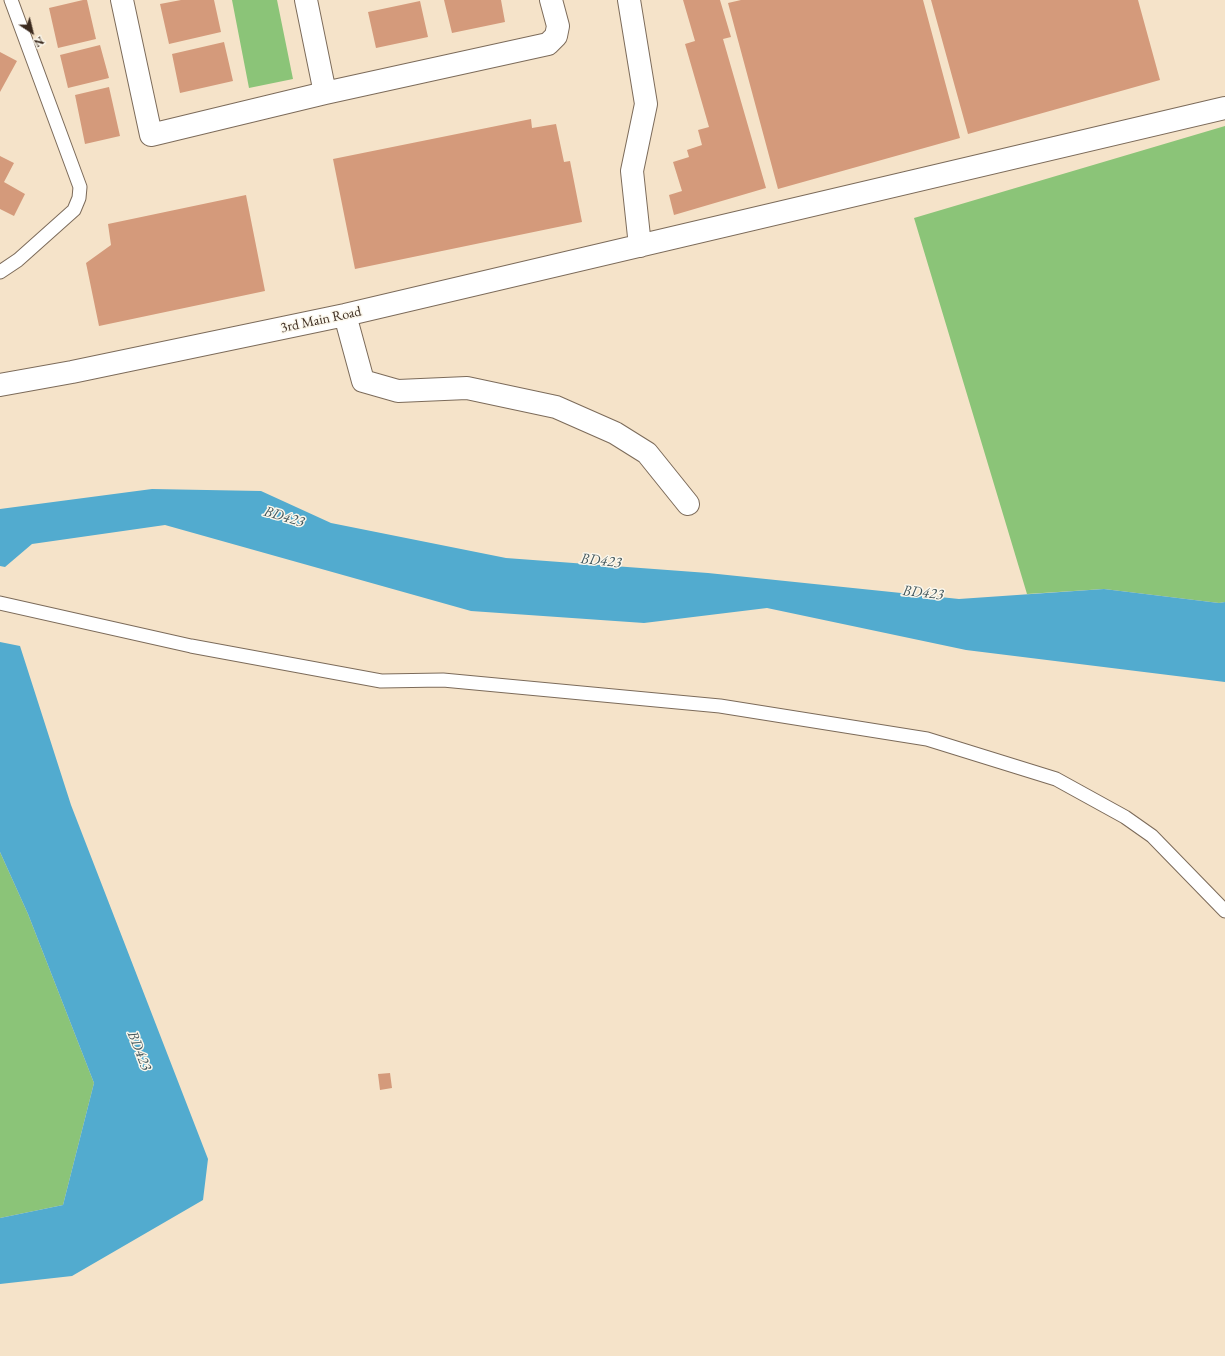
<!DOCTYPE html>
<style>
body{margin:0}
#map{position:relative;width:1225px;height:1356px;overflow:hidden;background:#f5e3c9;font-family:"EB Garamond",serif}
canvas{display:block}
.north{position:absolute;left:12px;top:12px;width:40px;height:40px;-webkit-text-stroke:3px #fbf7ec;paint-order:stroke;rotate:145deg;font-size:11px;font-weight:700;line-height:16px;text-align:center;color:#3b2a1e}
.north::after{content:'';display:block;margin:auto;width:14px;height:18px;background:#3b2a1e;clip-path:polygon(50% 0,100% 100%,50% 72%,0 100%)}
</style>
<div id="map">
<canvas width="1225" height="1356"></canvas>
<div class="north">N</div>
</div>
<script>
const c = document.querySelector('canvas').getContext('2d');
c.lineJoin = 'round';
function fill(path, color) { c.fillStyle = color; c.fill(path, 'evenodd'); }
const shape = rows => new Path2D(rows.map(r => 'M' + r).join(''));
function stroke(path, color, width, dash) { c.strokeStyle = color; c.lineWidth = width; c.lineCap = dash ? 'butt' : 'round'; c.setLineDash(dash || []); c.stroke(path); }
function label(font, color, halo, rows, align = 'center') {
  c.font = font + ' "EB Garamond",serif'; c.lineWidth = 3; c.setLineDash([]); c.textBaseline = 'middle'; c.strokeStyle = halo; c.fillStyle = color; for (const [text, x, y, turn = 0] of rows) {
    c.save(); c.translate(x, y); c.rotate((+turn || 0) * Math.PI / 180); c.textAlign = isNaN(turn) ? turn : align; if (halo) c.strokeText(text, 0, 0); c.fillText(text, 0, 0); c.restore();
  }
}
const green = shape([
 [232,0,277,0,293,79,249,88],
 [1225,126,1225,602,1219,603,1104,589,1027,594,914,218],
 [0,852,28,914,94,1083,63,1205,0,1218]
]);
const water = shape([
 [152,489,261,491,331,523,506,558,708,573,959,599,1104,589,1219,603,1225,602,1225,682,966,650,767,608,644,623,471,611,165,525,32,544,5,567,0,566,0,509],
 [0,642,20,646,71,805,208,1159,203,1200,72,1276,0,1284,0,1218,63,1205,94,1083,28,914,0,852]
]);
const building = shape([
 [83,0,87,0,96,39,58,48,49,8],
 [181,0,214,0,221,32,169,44,160,4],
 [444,0,501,0,505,22,452,33],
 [683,0,720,0,731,37,723,39,766,188,674,215,669,195,682,191,673,162,689,157,687,150,702,145,698,130,709,127,685,44,695,41],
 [741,0,923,0,960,138,778,189,728,3],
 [931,0,1138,0,1160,80,968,134],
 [420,1,428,37,376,48,368,12],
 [224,42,233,81,180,93,172,54],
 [100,45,109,78,68,88,60,55],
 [0,52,17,61,0,92],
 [109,87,120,136,85,144,75,95],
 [531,119,532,128,556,124,564,162,570,161,582,222,355,269,333,159],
 [0,156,14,163,4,182,25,194,14,216,0,209],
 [246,195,265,291,99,326,86,263,111,245,108,224],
 [390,1073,392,1088,380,1090,378,1074]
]);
const lane = shape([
 [0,272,18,260,74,210,79,198,80,187,11,0],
 [0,603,191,646,381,681,443,680,720,706,927,739,1056,779,1125,817,1152,836,1225,911]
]);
const street = shape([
 [122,0,151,135,325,93,548,44,556,36,558,26,551,0],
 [306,0,325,93],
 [629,0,646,104,632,171,640,246],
 [345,315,363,381,398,391,467,388,556,407,615,433,647,453,688,504],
 [0,385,72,372,345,315,1225,108]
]);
const streetNames = [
 ["3rd Main Road",321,320,-12]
];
const waterNames = [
 ["BD423",284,517,16],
 ["BD423",601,561,6],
 ["BD423",923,593,6],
 ["BD423",139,1051,68]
];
fill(green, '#8bc478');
fill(water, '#52abcf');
fill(building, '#d49a7b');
stroke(lane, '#7c6b5a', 15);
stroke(street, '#7c6b5a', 24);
stroke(lane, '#fff', 13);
stroke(street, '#fff', 22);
label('14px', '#3b2a1e', '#fbf7ec', streetNames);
label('italic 15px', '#43575c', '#fbf7ec', waterNames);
</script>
